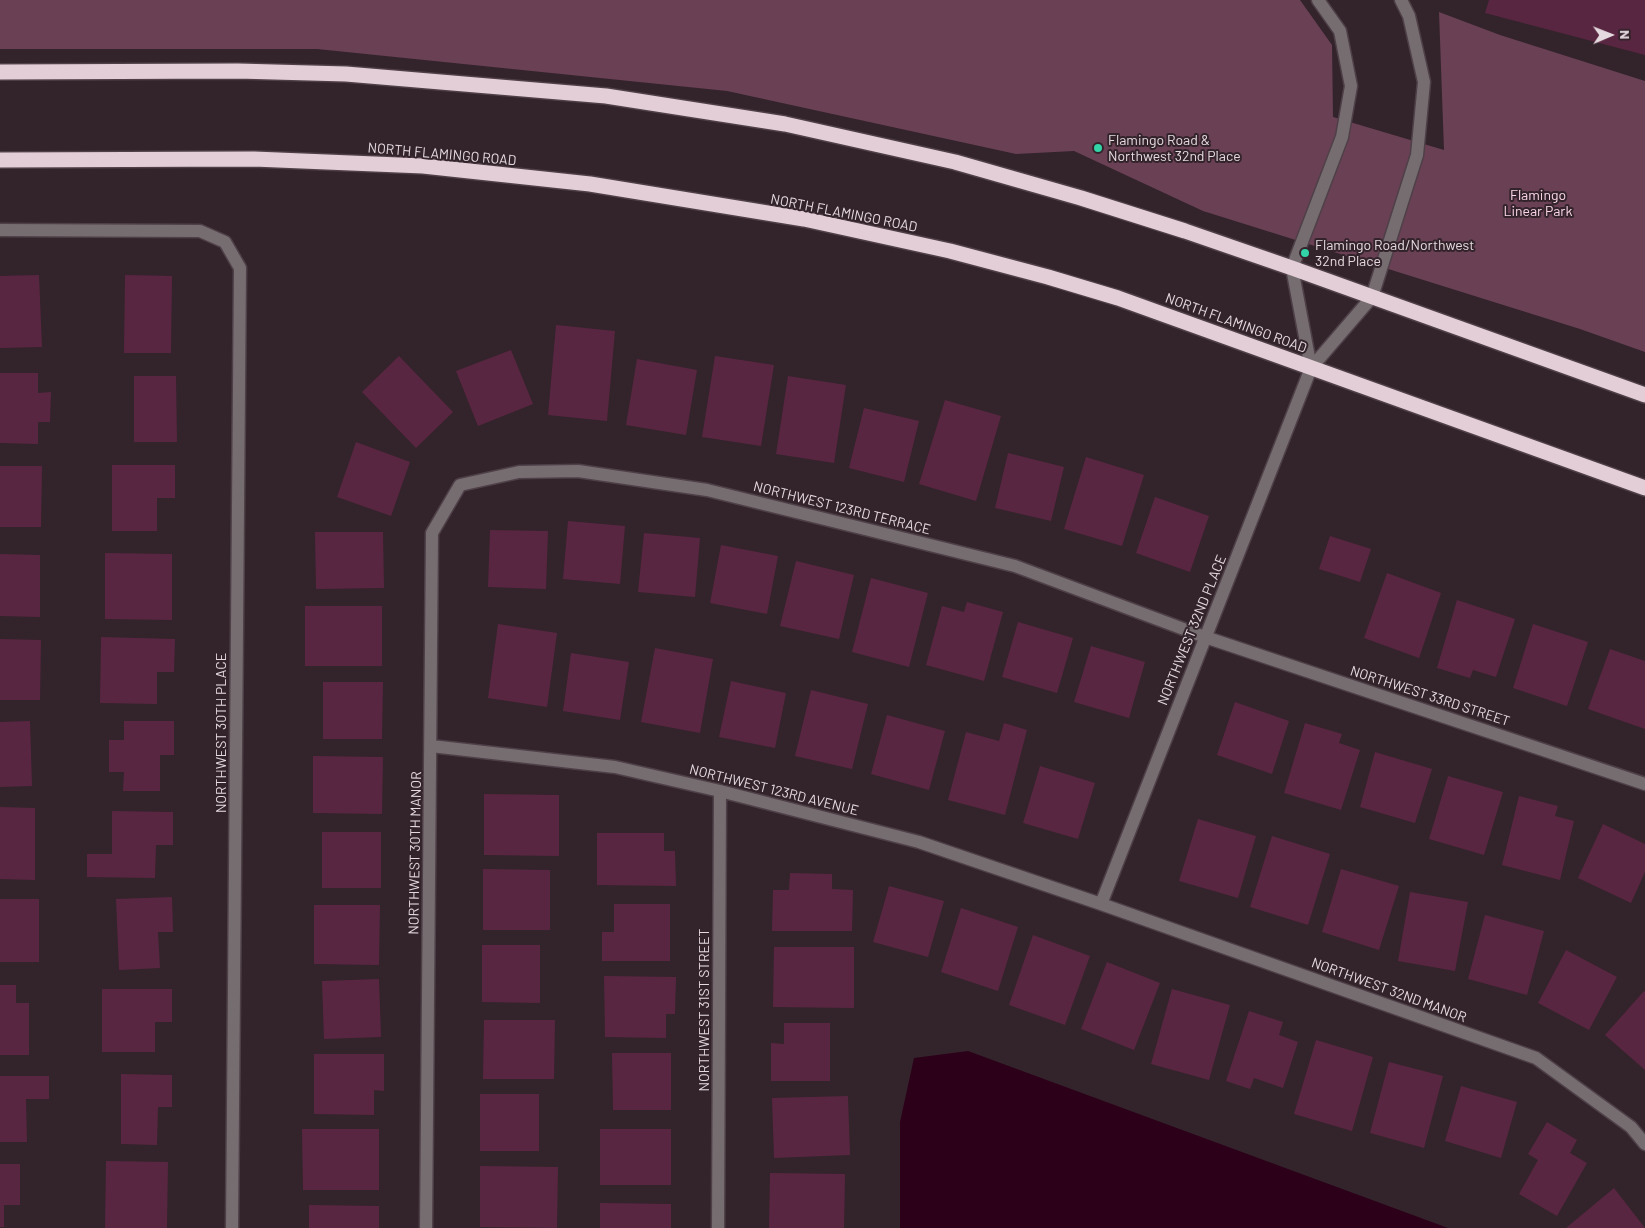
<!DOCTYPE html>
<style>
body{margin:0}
#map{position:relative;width:1645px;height:1228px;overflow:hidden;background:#33232b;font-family:Barlow,sans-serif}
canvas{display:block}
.north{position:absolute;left:1585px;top:10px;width:50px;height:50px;-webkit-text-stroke:4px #33232b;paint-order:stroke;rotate:89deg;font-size:14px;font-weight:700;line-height:20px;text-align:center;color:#e5dadf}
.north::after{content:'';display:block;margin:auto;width:18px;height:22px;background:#e5dadf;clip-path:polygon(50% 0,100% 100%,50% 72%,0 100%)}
</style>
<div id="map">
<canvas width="1645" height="1228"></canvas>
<div class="north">N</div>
</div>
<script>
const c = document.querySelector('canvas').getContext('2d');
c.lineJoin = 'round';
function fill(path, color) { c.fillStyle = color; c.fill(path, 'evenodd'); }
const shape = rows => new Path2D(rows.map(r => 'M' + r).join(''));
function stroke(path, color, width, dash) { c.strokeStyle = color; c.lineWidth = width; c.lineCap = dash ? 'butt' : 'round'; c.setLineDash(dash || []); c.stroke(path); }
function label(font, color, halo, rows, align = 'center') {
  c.font = font + ' Barlow,sans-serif'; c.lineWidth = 4; c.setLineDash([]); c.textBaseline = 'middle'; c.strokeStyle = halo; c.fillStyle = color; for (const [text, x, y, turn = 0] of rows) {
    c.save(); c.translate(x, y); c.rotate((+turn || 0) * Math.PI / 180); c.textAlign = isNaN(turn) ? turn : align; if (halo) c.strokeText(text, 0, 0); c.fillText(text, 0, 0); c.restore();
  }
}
const green = shape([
 [0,0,1300,0,1332,45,1333,117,1444,150,1439,12,1500,35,1645,81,1645,352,1580,329,1203,211,1074,151,1016,154,727,91,317,49,0,49]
]);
const water = shape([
 [968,1051,1448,1228,900,1228,900,1122,914,1058]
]);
const building = shape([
 [1489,0,1645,0,1645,55,1485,13],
 [39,275,42,347,0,348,0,276],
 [125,275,172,276,171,353,124,353],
 [556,325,615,331,607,421,548,415],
 [511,350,533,404,478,426,456,371],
 [399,356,453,412,416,448,362,392],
 [715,356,774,365,761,446,702,437],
 [637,359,697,370,686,435,626,425],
 [0,373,38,373,38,393,51,392,50,422,38,422,38,444,0,443],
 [134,376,176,376,177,442,134,442],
 [788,376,846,385,834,463,776,454],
 [945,400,1001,416,976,501,919,484],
 [864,408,919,421,904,482,849,468],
 [356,442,410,462,391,516,337,497],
 [1008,453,1064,467,1051,521,995,508],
 [1086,457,1144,475,1122,546,1064,529],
 [112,465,175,465,175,498,157,498,157,531,112,531],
 [0,466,42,466,41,527,0,527],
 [1155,497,1209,516,1190,572,1136,553],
 [568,521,625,526,620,584,563,579],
 [490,530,548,531,546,589,488,587],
 [315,532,383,532,384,588,316,589],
 [644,533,700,538,695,597,638,592],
 [1330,536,1371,549,1360,582,1319,569],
 [721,545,778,556,767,614,710,603],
 [105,553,172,554,172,620,105,619],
 [0,554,40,555,40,617,0,616],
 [796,561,854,575,839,639,780,626],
 [1387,573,1441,593,1419,658,1364,638],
 [871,578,928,593,909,667,852,652],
 [1457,600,1515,619,1496,677,1473,670,1470,678,1437,668],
 [967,602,1003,612,984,681,926,665,942,606,964,612],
 [305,606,382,606,382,666,305,666],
 [1018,622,1073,638,1057,693,1002,677],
 [498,624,557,633,547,707,488,698],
 [1533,624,1588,642,1567,706,1513,688],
 [101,637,175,639,174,672,157,672,157,704,100,703],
 [0,639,41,640,40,700,0,700],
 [1091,646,1145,662,1129,718,1074,702],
 [655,648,713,659,700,733,641,722],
 [1610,649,1645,661,1645,729,1588,709],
 [571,653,629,662,620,720,563,711],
 [731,681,786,693,775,748,719,737],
 [323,682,383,682,382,739,323,739],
 [811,690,868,704,852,769,795,756],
 [1235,702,1289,721,1272,774,1217,755],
 [887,715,945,731,929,790,871,774],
 [30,721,32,786,0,787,0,722],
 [124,721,174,721,174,755,160,755,160,791,123,791,124,772,109,772,109,740,124,740],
 [1004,723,1027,730,1005,815,948,800,966,732,999,741],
 [1305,723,1342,734,1339,743,1360,750,1341,810,1284,793],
 [1375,752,1432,769,1415,823,1360,807],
 [313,756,383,757,382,814,313,813],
 [1040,766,1095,783,1078,839,1023,823],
 [1448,776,1503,792,1484,855,1429,839],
 [484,794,559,795,559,856,484,855],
 [1519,796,1558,806,1555,816,1574,821,1560,880,1502,865],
 [0,807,35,808,35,880,0,879],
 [112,811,173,812,173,845,156,845,155,878,87,877,87,854,112,854],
 [1198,819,1256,836,1238,898,1179,881],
 [1603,824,1645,844,1645,872,1631,903,1578,878],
 [322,832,381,832,381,888,322,888],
 [597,833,664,833,664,851,675,851,676,886,597,885],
 [1272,836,1330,854,1308,925,1250,907],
 [483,869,550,870,550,930,483,930],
 [1341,869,1399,886,1379,950,1322,932],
 [790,873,832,874,832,889,853,890,852,931,772,931,773,890,789,890],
 [889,886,944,901,928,957,873,942],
 [1410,892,1468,902,1455,971,1398,961],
 [172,897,173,932,158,932,160,968,119,970,116,899],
 [0,899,39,899,39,962,0,962],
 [614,904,670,904,670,961,602,961,602,932,614,932],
 [314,905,380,905,379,965,314,964],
 [961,908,1018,927,998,991,941,972],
 [1485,915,1544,931,1527,995,1468,979],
 [1033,935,1090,956,1065,1025,1009,1005],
 [482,945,540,945,540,1003,482,1002],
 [774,947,854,947,854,1008,773,1007],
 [1566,950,1617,977,1589,1030,1538,1003],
 [1107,962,1160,983,1134,1050,1081,1029],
 [604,976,676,977,675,1014,666,1014,666,1038,605,1037],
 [379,979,381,1037,324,1039,322,981],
 [0,985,16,985,16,1003,29,1003,29,1055,0,1055],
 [102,989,172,989,172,1022,155,1022,155,1052,102,1052],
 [1172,989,1230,1005,1209,1080,1151,1064],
 [1644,991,1645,992,1645,1070,1605,1035],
 [1249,1011,1283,1022,1279,1035,1298,1042,1283,1088,1254,1078,1250,1089,1226,1081],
 [484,1020,555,1020,554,1079,483,1079],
 [784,1023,830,1023,830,1081,771,1081,771,1043,784,1044],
 [1316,1040,1373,1057,1352,1131,1294,1114],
 [612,1053,671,1053,671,1110,613,1110],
 [314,1054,384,1054,384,1091,374,1090,374,1115,314,1114],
 [1389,1062,1443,1076,1424,1148,1370,1133],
 [121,1074,172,1075,172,1107,158,1107,157,1145,121,1144],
 [0,1076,49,1076,49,1099,26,1099,27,1142,0,1142],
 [1461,1086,1517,1102,1501,1158,1445,1141],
 [480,1094,539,1094,539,1151,480,1151],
 [848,1096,850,1155,774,1158,772,1098],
 [1547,1122,1577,1140,1570,1153,1587,1163,1557,1216,1519,1194,1538,1160,1528,1154],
 [302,1129,379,1129,379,1190,303,1190],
 [600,1129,671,1129,671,1185,600,1185],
 [106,1161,168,1162,167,1228,105,1228],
 [0,1164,20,1164,20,1205,4,1205,4,1227,0,1227],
 [480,1166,558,1167,557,1228,480,1227],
 [770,1173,845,1174,844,1228,769,1228],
 [1614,1188,1645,1228,1566,1228],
 [600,1203,671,1204,671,1228,600,1228],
 [309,1205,379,1206,379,1228,309,1228]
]);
const minor = shape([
 [0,230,200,231,225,242,240,268,232,1228],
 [1311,368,1292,268,1342,137,1351,86,1340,31,1318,0],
 [431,746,615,767,720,791,919,842,1101,904,1536,1058,1631,1127,1645,1144],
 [1101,904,1311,368,1372,297,1417,155,1424,82,1409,16,1401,0],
 [426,1228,432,533,460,485,519,472,578,471,707,490,1015,566,1205,637,1645,784],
 [718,1228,720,791]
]);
const highway = shape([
 [0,72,238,71,346,74,606,96,785,124,955,162,1081,198,1185,231,1292,268,1645,395],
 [0,160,254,159,423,166,590,184,804,219,950,251,1048,277,1118,298,1645,488]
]);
const markers = [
 [1098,148,5,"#32d4a8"],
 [1305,253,5,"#32d4a8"]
];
const poiNames = [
 ["Flamingo Road &",1108,140],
 ["Northwest 32nd Place",1108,156],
 ["Flamingo Road/Northwest",1315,245],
 ["32nd Place",1315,261]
];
const streetNames = [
 ["NORTH FLAMINGO ROAD",442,154,5],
 ["NORTH FLAMINGO ROAD",844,213,11],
 ["NORTH FLAMINGO ROAD",1236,323,20],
 ["NORTHWEST 123RD TERRACE",842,508,14],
 ["NORTHWEST 32ND PLACE",1192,630,-68],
 ["NORTHWEST 33RD STREET",1430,696,18],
 ["NORTHWEST 30TH PLACE",221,733,-90],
 ["NORTHWEST 123RD AVENUE",774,790,14],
 ["NORTHWEST 30TH MANOR",415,853,-89],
 ["NORTHWEST 32ND MANOR",1389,990,20],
 ["NORTHWEST 31ST STREET",704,1010,-90]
];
const parkNames = [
 ["Flamingo",1538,195],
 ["Linear Park",1538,211]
];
fill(green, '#694054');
fill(water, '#2d001a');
fill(building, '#592641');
stroke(minor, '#4f4048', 15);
stroke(highway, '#4f4048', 18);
stroke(minor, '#766d71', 12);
stroke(highway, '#e3cdd7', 15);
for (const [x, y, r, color] of markers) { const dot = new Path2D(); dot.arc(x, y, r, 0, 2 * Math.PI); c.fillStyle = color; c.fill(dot); stroke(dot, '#33232b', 2); }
label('14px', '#e5dadf', '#33232b', poiNames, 'left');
label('14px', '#e5dadf', '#33232b', streetNames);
label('14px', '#fbd7e7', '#33232b', parkNames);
</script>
